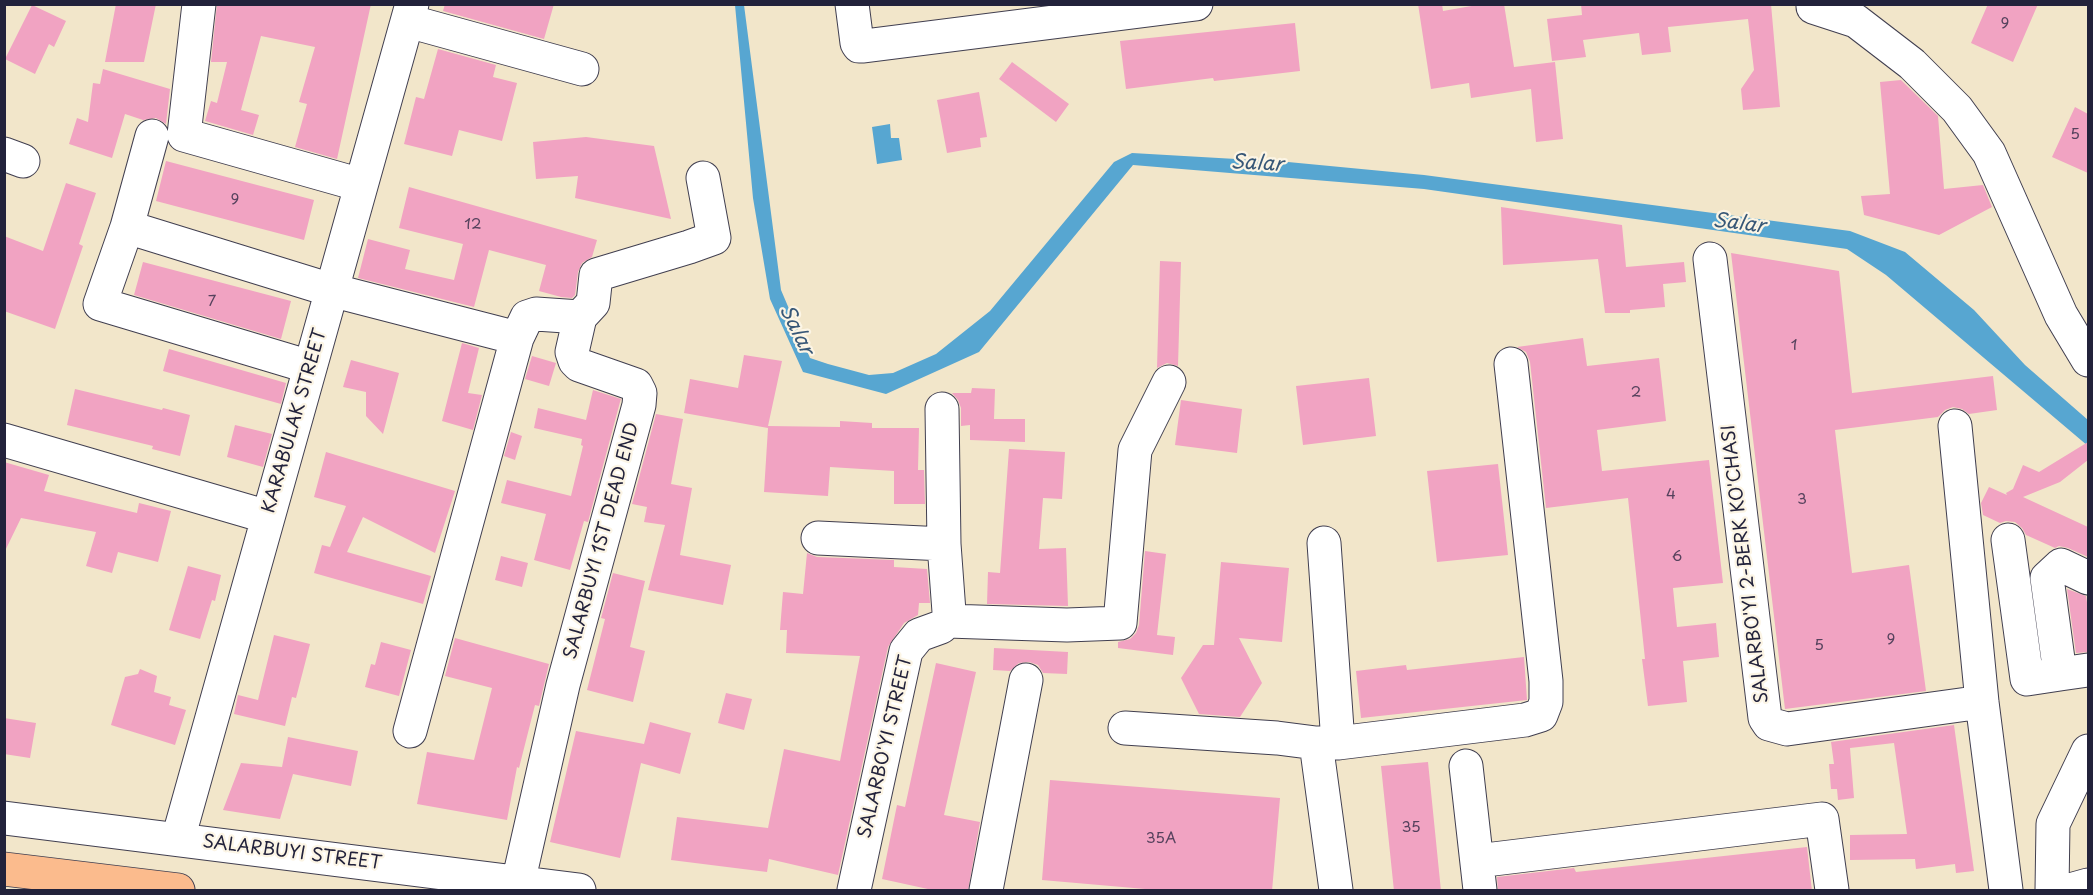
<!DOCTYPE html>
<style>
body{margin:0}
#map{position:relative;width:2093px;height:895px;overflow:hidden;background:#f2e6ca;font-family:"Playpen Sans",sans-serif}
canvas{display:block}
.frame{position:absolute;inset:0;border:6px solid #22223b;pointer-events:none}
</style>
<div id="map">
<canvas width="2093" height="895"></canvas>
<div class="frame"></div>
</div>
<script>
const c = document.querySelector('canvas').getContext('2d');
c.lineJoin = 'round';
function fill(path, color) { c.fillStyle = color; c.fill(path, 'evenodd'); }
const shape = rows => new Path2D(rows.map(r => 'M' + r).join(''));
function stroke(path, color, width, dash) { c.strokeStyle = color; c.lineWidth = width; c.lineCap = dash ? 'butt' : 'round'; c.setLineDash(dash || []); c.stroke(path); }
function label(font, color, halo, rows, align = 'center') {
  c.font = font + ' "Playpen Sans",sans-serif'; c.lineWidth = 4.5; c.setLineDash([]); c.textBaseline = 'middle'; c.strokeStyle = halo; c.fillStyle = color; for (const [text, x, y, turn = 0] of rows) {
    c.save(); c.translate(x, y); c.rotate((+turn || 0) * Math.PI / 180); c.textAlign = isNaN(turn) ? turn : align; if (halo) c.strokeText(text, 0, 0); c.fillText(text, 0, 0); c.restore();
  }
}
const water = shape([
 [735,5,744,5,781,290,810,358,828,364,869,375,893,373,936,354,990,311,1114,162,1132,153,1288,162,1424,175,1850,231,1905,252,1974,310,2025,365,2088,420,2088,446,1886,275,1847,249,1424,189,1133,165,979,352,886,394,803,372,770,299,753,198],
 [890,124,891,138,899,138,902,160,877,164,872,127]
]);
const building = shape([
 [116,4,156,4,144,62,105,62],
 [217,4,371,4,337,159,295,147,307,104,299,102,315,47,261,36,241,110,259,115,253,135,205,121,211,101,217,103,227,62,211,62],
 [445,4,554,4,544,39,443,11],
 [1418,4,1442,4,1443,11,1483,4,1504,4,1514,67,1555,62,1563,139,1536,142,1531,89,1471,98,1469,83,1431,89],
 [1581,4,1771,4,1780,107,1743,110,1741,89,1754,70,1748,19,1668,27,1671,52,1642,55,1639,33,1583,40,1586,57,1552,61,1547,19,1582,15],
 [1988,4,2038,4,2013,62,1971,43],
 [32,5,66,21,54,47,49,44,35,74,5,59],
 [1295,23,1300,71,1214,81,1213,78,1126,89,1120,41],
 [438,49,496,65,493,77,517,83,502,141,459,130,452,156,404,144,416,97,424,99],
 [1012,62,1069,104,1056,122,999,79],
 [103,69,170,89,166,124,156,118,143,120,125,114,112,158,69,144,77,118,88,122,93,83,100,84],
 [1901,80,1938,116,1944,189,1983,185,1992,207,1939,235,1864,215,1861,196,1890,194,1880,82],
 [979,92,987,137,980,138,981,147,947,153,937,100],
 [2075,107,2088,114,2088,173,2052,157],
 [586,137,654,146,671,219,575,198,578,176,536,179,533,142],
 [166,161,314,200,304,240,156,201],
 [66,183,96,193,79,244,83,246,55,329,4,311,4,236,43,251],
 [409,187,597,240,592,257,582,263,578,272,575,295,572,298,561,297,539,291,546,265,489,250,474,307,358,278,368,239,410,250,405,269,454,280,463,244,399,228],
 [1501,207,1622,225,1626,267,1684,262,1686,282,1663,284,1665,307,1630,310,1630,313,1605,313,1598,259,1503,265],
 [1731,253,1839,271,1852,393,1993,376,1997,410,1969,414,1962,409,1953,407,1945,410,1938,417,1835,430,1852,573,1909,565,1926,691,1785,709],
 [1160,261,1181,262,1178,366,1167,363,1157,368],
 [143,262,291,301,281,339,134,295],
 [1583,338,1587,366,1659,358,1666,421,1597,430,1602,471,1709,460,1723,583,1673,588,1677,627,1716,623,1719,657,1683,661,1687,702,1648,706,1642,659,1645,659,1628,498,1546,508,1530,362,1526,352,1517,347],
 [462,343,479,348,468,393,482,395,473,430,442,421],
 [169,349,286,383,281,404,163,371],
 [744,355,782,361,768,426,840,427,840,421,872,423,872,428,919,428,918,470,924,470,925,504,894,504,894,471,830,467,828,496,764,492,768,428,684,413,690,379,738,388],
 [532,356,556,363,549,386,525,379],
 [351,360,399,373,383,434,366,416,366,392,343,387],
 [1369,378,1376,436,1303,445,1296,386],
 [972,388,995,389,994,419,1025,419,1025,442,970,440,970,425,961,426,961,408,958,400,952,393,971,393],
 [75,389,162,410,163,408,190,415,180,456,152,449,153,446,67,425],
 [593,390,621,399,620,402,588,522,584,521,570,570,534,560,546,514,501,503,507,480,571,496,583,446,581,445,582,439,534,428,538,408,586,420],
 [1181,400,1242,409,1237,453,1175,445],
 [656,414,683,419,671,484,692,488,680,555,731,565,723,605,648,590,665,525,644,522,647,507,632,504],
 [235,425,272,434,263,467,227,457],
 [511,432,522,436,515,460,504,456],
 [2088,442,2088,460,2060,482,2023,497,2088,527,2088,557,2068,548,2059,546,2055,548,2026,535,2022,528,2015,522,2006,521,2000,523,1983,515,1981,503,1989,487,2007,495,2006,493,2013,489,2023,465,2039,472],
 [1009,449,1065,452,1062,499,1043,498,1039,549,1066,548,1068,606,987,604,988,572,1000,573],
 [326,452,455,491,435,553,363,517,347,552,431,576,423,604,314,573,322,545,330,547,346,506,314,497],
 [4,462,49,475,44,491,137,513,139,503,171,511,158,562,118,552,112,573,86,566,96,532,21,518,4,553],
 [1498,464,1508,555,1437,562,1427,471],
 [1145,551,1166,554,1157,635,1175,637,1173,655,1118,648,1118,642,1130,639,1136,633,1139,625],
 [807,553,817,557,894,560,894,567,927,569,930,603,919,603,918,615,904,623,888,647,838,875,769,859,767,872,671,860,677,817,768,828,784,749,840,761,860,656,786,653,787,630,780,630,783,592,803,594],
 [501,556,528,563,522,587,495,580],
 [1221,562,1289,568,1282,642,1239,638,1262,683,1240,717,1199,714,1181,678,1203,645,1214,645],
 [188,566,221,575,215,601,212,600,200,639,169,630],
 [613,573,645,581,630,647,645,651,633,702,587,690,605,619,601,618],
 [2067,589,2086,596,2088,609,2088,652,2076,653],
 [274,635,310,644,296,698,292,697,285,726,234,714,238,695,258,700],
 [455,638,549,664,539,706,535,705,519,768,517,767,507,820,417,804,427,752,474,760,492,688,445,676],
 [381,642,411,650,399,696,365,687,371,664,375,665],
 [994,648,1068,652,1067,674,1043,673,1038,665,1029,662,1019,663,1010,671,993,670],
 [1524,657,1527,700,1361,718,1356,671,1406,665,1407,670],
 [936,663,976,672,944,815,980,822,968,891,937,891,882,879,897,805,905,807],
 [140,669,157,676,154,692,171,697,169,705,186,710,175,745,111,725,125,677,138,674],
 [726,693,752,699,744,730,718,723],
 [4,718,36,723,30,758,4,754],
 [650,722,691,733,680,774,641,763,620,858,550,842,576,731,644,744],
 [1954,725,1974,871,1956,873,1955,864,1916,869,1915,859,1850,860,1850,835,1907,834,1894,743,1850,748,1854,798,1838,800,1837,789,1831,789,1829,764,1834,764,1831,742],
 [288,737,358,751,351,786,293,774,280,819,223,810,241,763,282,767],
 [1428,762,1441,891,1394,891,1381,766],
 [1050,780,1280,798,1272,891,1168,891,1042,880],
 [1807,847,1812,891,1498,891,1497,877,1574,868,1576,872]
]);
const minor = shape([
 [199,4,184,135,361,185],
 [852,4,857,43,859,46,864,46,1196,4],
 [1813,4,1813,7,1856,21,1912,64,1957,109,1989,153,2061,315,2088,360],
 [408,21,582,69],
 [4,154,23,161],
 [127,227,152,136],
 [1710,259,1765,718,1769,724,1787,729,1982,702],
 [580,317,593,303,596,275,689,247,714,238,703,178],
 [310,367,100,304,127,227,331,290,517,338,527,317,536,314,580,317,572,352,575,361,579,365,636,385,640,393,639,405,563,685,518,883],
 [1955,426,1982,702,2006,890],
 [4,440,268,517],
 [818,538,944,544],
 [2008,540,2027,679,2060,674],
 [1324,543,1338,743],
 [2088,578,2061,565,2047,578,2060,674,2088,670],
 [948,621,1067,625,1120,623,1135,450,1169,382],
 [1125,728,1277,738,1316,743],
 [410,731,517,338],
 [1466,766,1480,890],
 [4,818,579,890],
 [178,839,412,4],
 [1477,861,1822,819,1832,890],
 [854,890,906,651,919,635,941,627,948,621,949,612,944,544,942,409],
 [986,890,1026,680],
 [1336,890,1316,743,1338,743,1525,720,1541,715,1546,702,1546,681,1511,364],
 [2052,890,2053,824,2088,751],
 [2070,890,2088,885]
]);
const highway = shape([
 [4,869,178,890]
]);
const numberNames = [
 ["9",2005,24],
 ["5",2075,135],
 ["9",235,200],
 ["12",473,225],
 ["7",212,302],
 ["1",1794,346],
 ["2",1636,393],
 ["4",1671,495],
 ["3",1802,500],
 ["6",1677,557],
 ["9",1891,640],
 ["5",1819,646],
 ["35",1411,828],
 ["35A",1161,839]
];
const streetNames = [
 ["KARABULAK STREET",295,421,-74],
 ["SALARBUYI 1ST DEAD END",602,541,-75],
 ["SALARBO'YI 2-BERK KO'CHASI",1746,564,-97],
 ["SALARBO'YI STREET",886,747,-77],
 ["SALARBUYI STREET",292,853,7]
];
const waterNames = [
 ["Salar",1257,164,3],
 ["Salar",1739,224,7],
 ["Salar",796,330,64]
];
fill(water, '#57a6d1');
fill(building, '#f1a3c2');
stroke(minor, '#413f50', 35);
stroke(highway, '#413f50', 35);
stroke(minor, '#fff', 33);
stroke(highway, '#fbbb8d', 33);
label('15px', '#56425d', null, numberNames);
label('18px', '#22223b', '#fcf5e5', streetNames);
label('italic 20px', '#375777', '#fcf5e5', waterNames);
</script>
